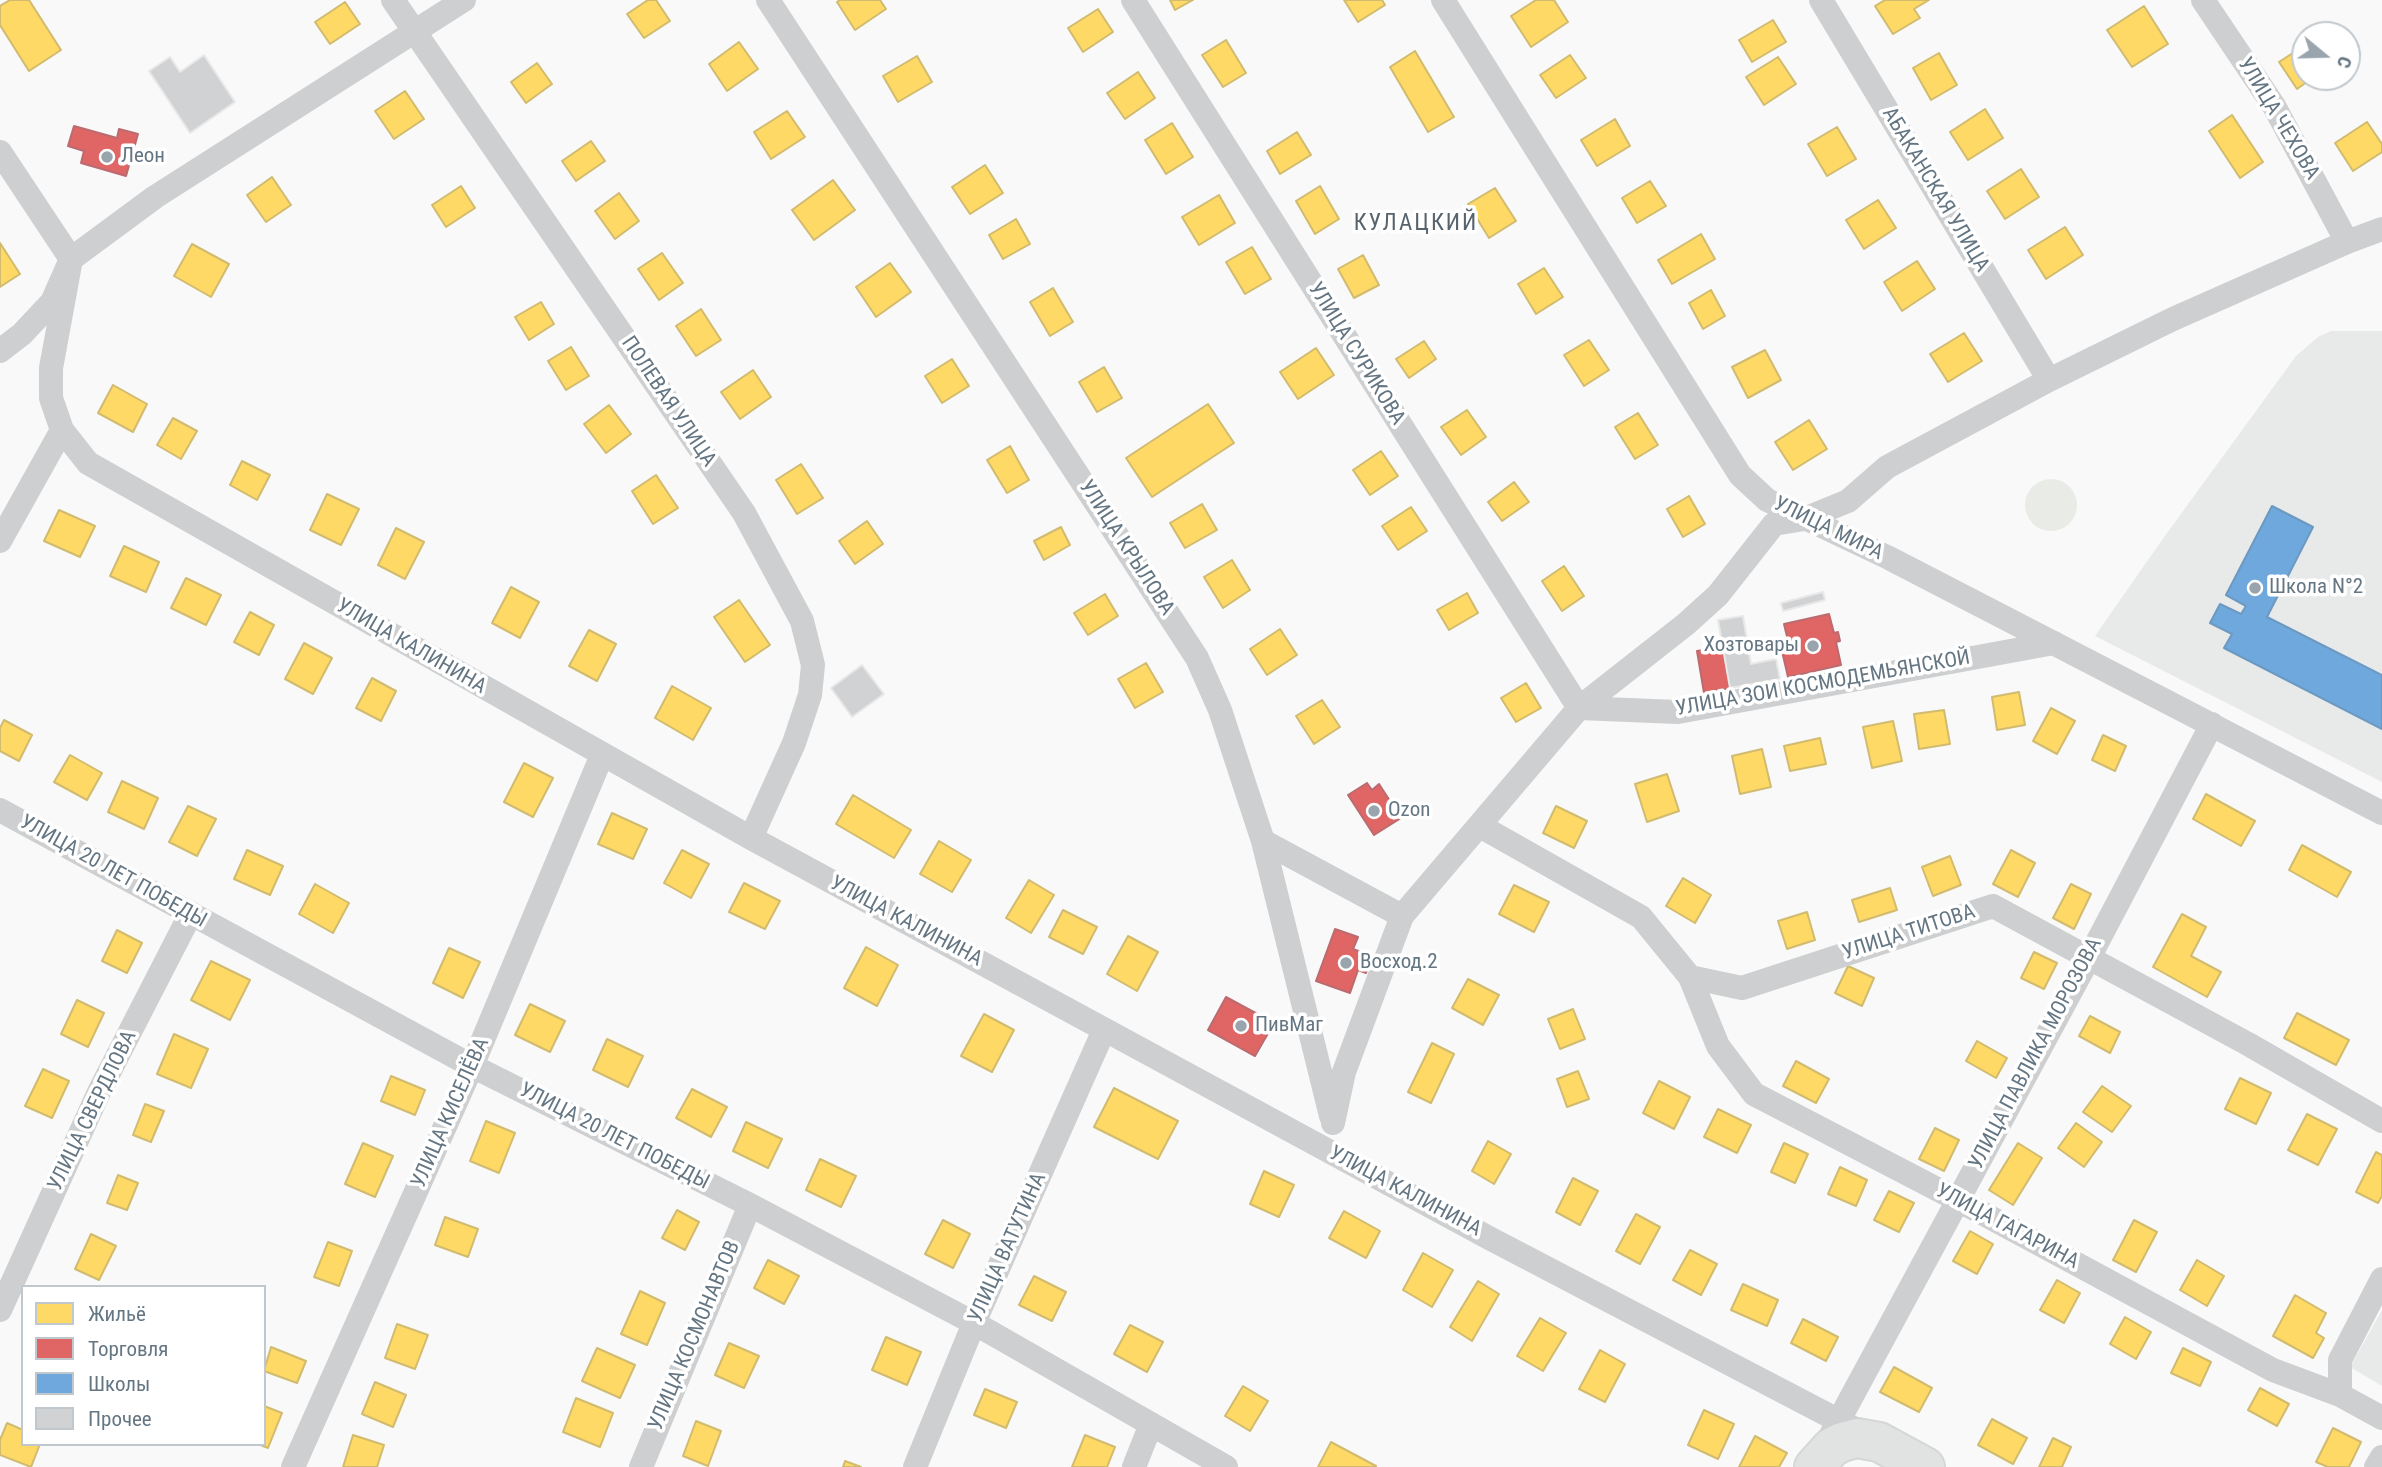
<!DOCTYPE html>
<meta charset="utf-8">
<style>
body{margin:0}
#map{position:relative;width:2382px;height:1467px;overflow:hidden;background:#f9f9f9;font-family:"Roboto Condensed",sans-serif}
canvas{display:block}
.legend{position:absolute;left:21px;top:1285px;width:245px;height:161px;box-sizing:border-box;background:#fff;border:2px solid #c1c8cd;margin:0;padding:9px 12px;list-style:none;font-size:21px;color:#657683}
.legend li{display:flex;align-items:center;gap:14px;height:35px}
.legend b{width:35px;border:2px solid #c1c8cd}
.north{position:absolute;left:2291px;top:21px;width:70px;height:70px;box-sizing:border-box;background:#fff;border:2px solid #c1c8cd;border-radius:50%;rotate:109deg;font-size:19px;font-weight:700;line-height:28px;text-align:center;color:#657683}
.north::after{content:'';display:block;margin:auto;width:24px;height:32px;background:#99a4ac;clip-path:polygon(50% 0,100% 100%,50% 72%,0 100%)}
</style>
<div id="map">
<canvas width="2382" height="1467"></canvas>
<ul class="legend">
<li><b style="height:19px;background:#ffd966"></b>Жильё</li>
<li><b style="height:19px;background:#e06666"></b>Торговля</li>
<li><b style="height:19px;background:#6fa8dc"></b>Школы</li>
<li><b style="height:19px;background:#d0d2d3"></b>Прочее</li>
</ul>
<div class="north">С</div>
</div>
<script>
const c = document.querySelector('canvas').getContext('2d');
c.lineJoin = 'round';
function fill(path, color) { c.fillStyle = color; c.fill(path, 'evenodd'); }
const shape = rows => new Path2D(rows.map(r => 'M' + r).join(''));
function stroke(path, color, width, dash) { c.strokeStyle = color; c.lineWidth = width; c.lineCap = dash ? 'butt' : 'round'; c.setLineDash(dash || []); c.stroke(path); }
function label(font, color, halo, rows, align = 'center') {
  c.font = font + ' "Roboto Condensed",sans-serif'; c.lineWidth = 7; c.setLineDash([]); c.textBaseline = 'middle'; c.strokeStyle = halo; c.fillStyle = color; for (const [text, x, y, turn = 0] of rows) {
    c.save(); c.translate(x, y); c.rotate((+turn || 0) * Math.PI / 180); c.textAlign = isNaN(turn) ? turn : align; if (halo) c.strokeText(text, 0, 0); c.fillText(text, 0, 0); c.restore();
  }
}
const built = shape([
 [2331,331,2382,331,2382,782,2095,636,2162,540,2296,356,2318,337],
 [2382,1310,2382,1386,2350,1367]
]);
const green = shape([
 '2025 505a26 26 0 1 1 52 0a26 26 0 1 1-52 0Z'
]);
const homes = shape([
 [10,0,29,0,61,50,29,71,0,25,0,6,10,0],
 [648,0,656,0,670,21,644,38,627,14,648,0],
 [840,0,880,0,886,9,855,30,837,2,840,0],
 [1170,0,1193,0,1175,10,1170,0],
 [1344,0,1382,0,1385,5,1358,22,1344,0],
 [1536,0,1554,0,1568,22,1531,47,1511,16,1536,0],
 [1885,0,1929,0,1914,9,1920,18,1893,34,1875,6,1885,0],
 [345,2,360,24,330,44,315,22,345,2],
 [2144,6,2168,44,2132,67,2107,30,2144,6],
 [1098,9,1113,32,1083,52,1068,28,1098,9],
 [1773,20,1786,42,1752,62,1739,40,1773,20],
 [1226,40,1246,73,1223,87,1202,55,1226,40],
 [739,42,758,69,727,91,709,64,739,42],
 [2305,45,2305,77,2314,77,2297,89,2279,62,2305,45],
 [1415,51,1454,117,1428,132,1390,67,1415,51],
 [1939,53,1957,85,1931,100,1913,68,1939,53],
 [1570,55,1586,78,1556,98,1540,75,1570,55],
 [917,56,932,82,898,102,883,76,917,56],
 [1778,57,1796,84,1764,105,1746,77,1778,57],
 [537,63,552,84,526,103,511,82,537,63],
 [1138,72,1155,98,1125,119,1107,93,1138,72],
 [405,91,424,119,394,139,375,111,405,91],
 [1985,109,2003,138,1968,160,1950,132,1985,109],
 [787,111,805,137,771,159,754,132,787,111],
 [2232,115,2263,162,2240,178,2209,131,2232,115],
 [1615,119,1630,146,1597,166,1581,140,1615,119],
 [2367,122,2382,144,2382,152,2353,171,2335,143,2367,122],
 [1172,123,1193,157,1166,174,1145,140,1172,123],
 [1837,127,1856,159,1827,176,1808,144,1837,127],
 [1297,132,1311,155,1280,174,1267,151,1297,132],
 [591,141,605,161,576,181,562,161,591,141],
 [985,165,1003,193,970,214,952,187,985,165],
 [2021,169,2039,197,2005,219,1987,191,2021,169],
 [272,177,291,205,266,222,247,195,272,177],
 [833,180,855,210,814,240,792,210,833,180],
 [1650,181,1666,206,1637,223,1622,198,1650,181],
 [461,186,475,208,446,227,432,205,461,186],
 [1320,186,1339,219,1315,234,1296,201,1320,186],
 [1495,188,1516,221,1489,238,1468,204,1495,188],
 [619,193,639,221,615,239,595,211,619,193],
 [1219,195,1235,223,1199,245,1182,217,1219,195],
 [1878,200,1896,228,1864,249,1846,220,1878,200],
 [1016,219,1030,244,1003,259,989,235,1016,219],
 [2065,227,2083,255,2046,279,2028,250,2065,227],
 [1701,234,1715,259,1672,284,1658,260,1701,234],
 [0,243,20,274,0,287,0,243],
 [192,244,229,264,211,297,174,276,192,244],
 [1252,247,1271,279,1245,294,1226,262,1252,247],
 [662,253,683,283,659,300,638,269,662,253],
 [1363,255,1379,285,1354,298,1338,269,1363,255],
 [1917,261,1935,289,1902,311,1884,282,1917,261],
 [890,263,911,292,876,317,856,287,890,263],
 [1544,268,1563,297,1536,314,1518,284,1544,268],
 [1053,288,1073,322,1050,336,1030,302,1053,288],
 [1711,290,1725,316,1703,329,1689,303,1711,290],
 [541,302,554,324,529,340,515,317,541,302],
 [701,309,721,340,696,356,676,326,701,309],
 [1964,333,1982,361,1948,382,1930,354,1964,333],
 [1589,340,1609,370,1584,386,1564,355,1589,340],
 [1424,341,1436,359,1409,378,1396,359,1424,341],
 [571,347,589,376,566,390,548,361,571,347],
 [1316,348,1334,375,1298,399,1280,372,1316,348],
 [1765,350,1781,380,1748,398,1732,367,1765,350],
 [952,359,969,386,942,403,925,376,952,359],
 [1104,367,1122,398,1097,412,1079,382,1104,367],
 [753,370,771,397,740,419,721,392,753,370],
 [113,385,147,404,133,432,98,413,113,385],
 [1208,404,1234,443,1152,497,1126,458,1208,404],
 [609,405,631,434,606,453,584,424,609,405],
 [1467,410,1486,437,1461,455,1441,427,1467,410],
 [1638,413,1658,445,1635,459,1615,427,1638,413],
 [173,418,197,431,181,459,157,445,173,418],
 [1809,420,1827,449,1793,470,1775,442,1809,420],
 [1010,446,1029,480,1007,493,987,460,1010,446],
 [1381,451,1398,476,1370,495,1353,470,1381,451],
 [242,461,270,475,257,500,230,485,242,461],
 [801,464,823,498,797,514,776,480,801,464],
 [656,475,678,508,653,524,632,491,656,475],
 [1514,482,1529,502,1502,521,1488,502,1514,482],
 [327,494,359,509,341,545,310,530,327,494],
 [1689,496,1705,524,1683,537,1667,509,1689,496],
 [1202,504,1217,530,1185,548,1170,523,1202,504],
 [1411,507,1427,531,1398,550,1382,526,1411,507],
 [59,510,95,526,80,557,44,541,59,510],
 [867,521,883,544,855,564,839,541,867,521],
 [1061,527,1070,545,1044,560,1034,541,1061,527],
 [396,528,424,542,405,579,378,565,396,528],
 [124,546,159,562,146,592,110,576,124,546],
 [1232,560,1250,590,1223,608,1204,577,1232,560],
 [1564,566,1584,596,1562,611,1542,581,1564,566],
 [186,578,221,595,206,625,171,608,186,578],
 [511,587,539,602,520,638,492,623,511,587],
 [1467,593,1478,613,1449,630,1437,610,1467,593],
 [1105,594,1118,616,1088,635,1074,613,1105,594],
 [739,600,770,645,745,662,714,617,739,600],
 [250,612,274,625,259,655,234,642,250,612],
 [1280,629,1297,655,1267,675,1250,649,1280,629],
 [589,630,616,644,597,681,569,666,589,630],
 [304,643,332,658,313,694,285,679,304,643],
 [1146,663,1163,692,1135,708,1118,679,1146,663],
 [372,678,396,691,381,721,356,708,372,678],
 [1526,683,1541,708,1516,722,1501,698,1526,683],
 [672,686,711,708,693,740,655,718,672,686],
 [2019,692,2025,725,1997,730,1992,697,2019,692],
 [1322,700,1340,727,1314,744,1296,716,1322,700],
 [2051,708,2075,721,2057,754,2033,741,2051,708],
 [1944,710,1950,744,1919,749,1914,714,1944,710],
 [4,720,32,735,19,761,0,751,0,728,4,720],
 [1893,721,1902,761,1872,768,1863,727,1893,721],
 [2103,735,2126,746,2115,771,2092,760,2103,735],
 [1820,738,1826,764,1790,771,1784,746,1820,738],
 [1762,749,1771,787,1740,794,1732,756,1762,749],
 [70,755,102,773,87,800,54,782,70,755],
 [524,763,553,778,533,817,504,802,524,763],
 [1667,774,1679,811,1647,822,1635,784,1667,774],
 [122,781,158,798,144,829,108,812,122,781],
 [2206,794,2255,821,2241,846,2193,819,2206,794],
 [853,795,911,830,894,858,836,824,853,795],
 [188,806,216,819,197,856,169,842,188,806],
 [1556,806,1587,821,1574,848,1543,833,1556,806],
 [612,813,647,829,633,859,598,844,612,813],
 [939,841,971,860,952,892,920,874,939,841],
 [2302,845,2351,872,2337,897,2289,870,2302,845],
 [247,850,283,866,270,895,234,879,247,850],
 [682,850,709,864,691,898,664,883,682,850],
 [2011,850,2035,863,2018,897,1993,884,2011,850],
 [1950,856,1961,885,1933,896,1922,867,1950,856],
 [1683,878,1711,895,1695,923,1666,906,1683,878],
 [1029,880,1054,895,1031,933,1006,918,1029,880],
 [744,883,780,901,765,929,729,912,744,883],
 [315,884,349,903,333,933,299,914,315,884],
 [2071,884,2091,894,2074,929,2053,918,2071,884],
 [1514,885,1549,902,1534,932,1499,914,1514,885],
 [1890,888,1897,910,1859,922,1852,900,1890,888],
 [1063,910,1097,927,1083,954,1049,937,1063,910],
 [1807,912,1815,940,1787,949,1778,921,1807,912],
 [2182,914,2206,927,2191,956,2221,972,2207,997,2153,967,2182,914],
 [117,930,142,943,127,973,102,961,117,930],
 [1128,936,1158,952,1137,991,1107,974,1128,936],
 [866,947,898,965,877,1006,844,988,866,947],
 [449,948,480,962,463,998,433,983,449,948],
 [2034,952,2057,963,2044,989,2021,978,2034,952],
 [211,961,250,980,230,1020,191,1000,211,961],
 [1848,966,1874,978,1862,1006,1835,993,1848,966],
 [1468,979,1499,995,1483,1025,1452,1008,1468,979],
 [77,1000,104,1013,88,1047,61,1034,77,1000],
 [530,1004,565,1021,550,1052,515,1035,530,1004],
 [1573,1009,1585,1039,1560,1049,1548,1019,1573,1009],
 [2297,1013,2349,1040,2336,1065,2284,1038,2297,1013],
 [984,1014,1014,1030,992,1072,961,1056,984,1014],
 [2090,1016,2120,1032,2110,1053,2079,1036,2090,1016],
 [174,1034,208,1049,191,1088,157,1074,174,1034],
 [607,1039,643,1056,628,1087,593,1070,607,1039],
 [1977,1041,2007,1058,1996,1078,1966,1061,1977,1041],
 [1432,1043,1454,1054,1431,1103,1408,1092,1432,1043],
 [1796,1061,1829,1079,1816,1103,1783,1086,1796,1061],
 [43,1069,69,1081,52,1118,25,1106,43,1069],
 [1578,1071,1589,1099,1567,1107,1557,1079,1578,1071],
 [391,1076,425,1090,415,1115,381,1101,391,1076],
 [2240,1078,2271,1093,2256,1124,2225,1109,2240,1078],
 [1659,1081,1690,1097,1674,1129,1643,1113,1659,1081],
 [2102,1086,2131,1106,2112,1132,2083,1112,2102,1086],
 [1114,1088,1178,1121,1158,1159,1094,1127,1114,1088],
 [692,1089,727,1107,711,1137,676,1118,692,1089],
 [145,1104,164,1111,151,1142,133,1135,145,1104],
 [1718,1109,1751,1125,1737,1153,1704,1137,1718,1109],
 [2307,1114,2337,1129,2318,1165,2288,1150,2307,1114],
 [486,1121,515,1133,499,1173,470,1161,486,1121],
 [746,1122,782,1139,768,1168,733,1151,746,1122],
 [2076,1123,2102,1142,2084,1167,2058,1148,2076,1123],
 [1935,1128,1959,1140,1944,1171,1919,1159,1935,1128],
 [1488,1141,1511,1154,1494,1184,1472,1171,1488,1141],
 [363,1143,393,1156,375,1197,345,1184,363,1143],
 [1784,1143,1808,1154,1795,1183,1771,1172,1784,1143],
 [2018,1143,2042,1158,2013,1205,1989,1190,2018,1143],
 [2376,1152,2382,1155,2382,1196,2378,1203,2356,1192,2376,1152],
 [820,1159,856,1176,841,1207,806,1190,820,1159],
 [1840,1167,1867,1180,1856,1206,1828,1194,1840,1167],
 [1264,1171,1294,1185,1279,1217,1250,1204,1264,1171],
 [118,1175,138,1183,127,1210,107,1203,118,1175],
 [1573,1178,1598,1191,1580,1225,1556,1212,1573,1178],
 [1889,1191,1914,1203,1899,1232,1874,1220,1889,1191],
 [677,1210,699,1222,685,1250,662,1238,677,1210],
 [1344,1211,1380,1231,1366,1258,1329,1238,1344,1211],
 [1636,1214,1660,1227,1640,1264,1616,1251,1636,1214],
 [445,1217,478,1229,468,1257,435,1245,445,1217],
 [943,1220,970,1234,953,1268,925,1254,943,1220],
 [2134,1220,2157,1232,2136,1272,2113,1260,2134,1220],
 [1970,1231,1993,1244,1977,1274,1953,1261,1970,1231],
 [91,1234,116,1246,99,1280,75,1269,91,1234],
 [328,1242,352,1251,339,1286,314,1277,328,1242],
 [1690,1250,1717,1264,1701,1295,1673,1280,1690,1250],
 [1423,1253,1453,1270,1432,1307,1403,1290,1423,1253],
 [768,1260,799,1276,784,1304,754,1288,768,1260],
 [2197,1260,2224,1276,2207,1306,2180,1290,2197,1260],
 [1034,1276,1066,1292,1052,1321,1019,1305,1034,1276],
 [2057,1280,2080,1293,2064,1323,2040,1310,2057,1280],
 [1478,1281,1499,1294,1472,1341,1450,1327,1478,1281],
 [1743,1284,1778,1300,1767,1326,1731,1310,1743,1284],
 [640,1291,665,1303,647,1345,621,1334,640,1291],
 [2295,1295,2326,1313,2316,1333,2324,1338,2313,1358,2273,1336,2295,1295],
 [2125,1317,2151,1332,2136,1359,2110,1344,2125,1317],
 [1540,1318,1566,1333,1543,1371,1517,1356,1540,1318],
 [1803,1319,1838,1337,1826,1361,1791,1343,1803,1319],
 [397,1324,428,1335,415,1369,385,1358,397,1324],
 [1130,1325,1163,1342,1147,1372,1114,1354,1130,1325],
 [886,1337,921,1352,907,1385,872,1370,886,1337],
 [729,1343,759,1356,744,1388,715,1375,729,1343],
 [271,1347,306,1361,297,1383,264,1371,271,1347],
 [597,1348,635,1365,620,1398,582,1381,597,1348],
 [2183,1348,2211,1362,2200,1386,2171,1373,2183,1348],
 [1600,1350,1625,1364,1605,1402,1579,1389,1600,1350],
 [1894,1367,1932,1388,1919,1412,1880,1392,1894,1367],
 [375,1382,406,1395,393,1427,362,1414,375,1382],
 [1243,1386,1268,1401,1250,1431,1225,1416,1243,1386],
 [2260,1388,2289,1404,2277,1426,2248,1410,2260,1388],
 [985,1389,1017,1402,1006,1428,974,1415,985,1389],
 [576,1398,613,1413,600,1447,563,1432,576,1398],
 [264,1406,282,1413,268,1448,258,1444,264,1444,264,1406],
 [1704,1410,1734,1424,1718,1459,1688,1445,1704,1410],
 [1992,1419,2027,1438,2013,1464,1978,1445,1992,1419],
 [696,1421,721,1431,708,1466,683,1456,696,1421],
 [7,1423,23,1430,23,1444,40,1444,31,1467,0,1455,0,1440,7,1423],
 [2333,1428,2361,1442,2349,1467,2328,1467,2316,1462,2333,1428],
 [353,1435,384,1445,377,1467,343,1467,353,1435],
 [1085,1435,1115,1447,1107,1467,1072,1467,1085,1435],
 [1755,1436,1787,1453,1779,1467,1739,1467,1755,1436],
 [2053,1438,2071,1447,2062,1467,2039,1467,2053,1438],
 [1331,1442,1376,1466,1375,1467,1318,1467,1331,1442],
 [845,1461,861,1467,843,1467,845,1461]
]);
const shops = shape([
 [74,126,117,138,119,129,138,134,126,176,81,163,84,151,68,146,74,126],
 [1829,614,1834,633,1838,632,1840,641,1836,642,1841,665,1788,677,1782,651,1790,649,1784,624,1829,614],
 [1723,647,1730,688,1704,693,1697,651,1723,647],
 [1367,783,1372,790,1379,784,1401,818,1374,835,1348,795,1367,783],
 [1335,929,1358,937,1353,949,1372,956,1366,973,1358,970,1350,993,1316,981,1335,929],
 [1226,997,1274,1023,1255,1056,1208,1030,1226,997]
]);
const schools = shape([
 [2272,506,2313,527,2267,617,2382,675,2382,729,2224,648,2232,634,2210,623,2220,604,2241,614,2246,606,2226,595,2272,506]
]);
const building = shape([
 [204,55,235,102,190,133,149,71,170,57,180,72,204,55],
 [1823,592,1825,600,1783,611,1781,603,1823,592],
 [1743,616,1751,664,1776,659,1780,679,1730,688,1718,620,1743,616],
 [862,665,884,694,852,717,831,688,862,665]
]);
const street = shape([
 [393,0,744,513,802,621,813,665,810,695,794,743,751,838],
 [768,0,1197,658,1220,710,1263,841,1331,1116],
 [1133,0,1579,708],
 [1443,0,1740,475,1767,500,1889,558,2382,813],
 [1821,0,2049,380],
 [2203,0,2274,106,2347,242],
 [0,152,71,259],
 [71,259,51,368,51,398,62,430,88,463,751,838,1491,1239,1872,1438],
 [0,351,22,334,52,302,71,259,155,197,464,0],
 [0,541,62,430],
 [1579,708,1678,712,2054,643],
 [0,810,472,1066,750,1205,974,1323,1226,1467],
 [1480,826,1641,917,1690,977,1742,988,1993,906,2248,1044,2382,1121],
 [1263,841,1402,916],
 [1690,977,1718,1046,1754,1094,1958,1200,2273,1370,2340,1395,2382,1418],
 [1333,1123,1344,1072,1402,916,1579,708,1686,624,1718,595,1774,524,1804,519,1848,501,1887,467,2049,380,2173,319,2347,242,2382,229],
 [0,1310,99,1092,190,915],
 [2340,1395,2340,1360,2382,1279],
 [1832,1433,2090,956,2212,724],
 [293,1467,472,1066,602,755],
 [641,1467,750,1205],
 [915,1467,974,1323,1104,1030],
 [1134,1467,1151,1424],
 [2376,1467,2382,1457]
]);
const primary = shape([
 [1814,1467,1832,1447,1842,1442,1857,1438,1879,1442,1925,1467]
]);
const markers = [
 [107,157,7,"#99a4ac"],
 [2255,588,7,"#99a4ac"],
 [1813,646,7,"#99a4ac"],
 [1374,811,7,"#99a4ac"],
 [1346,963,7,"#99a4ac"],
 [1241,1026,7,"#99a4ac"]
];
const streetNames = [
 ["УЛИЦА ЧЕХОВА",2278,119,59],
 ["АБАКАНСКАЯ УЛИЦА",1935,190,59],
 ["УЛИЦА СУРИКОВА",1356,354,58],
 ["ПОЛЕВАЯ УЛИЦА",668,402,56],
 ["УЛИЦА МИРА",1828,529,26],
 ["УЛИЦА КРЫЛОВА",1126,548,57],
 ["УЛИЦА КАЛИНИНА",411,647,30],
 ["УЛИЦА ЗОИ КОСМОДЕМЬЯНСКОЙ",1823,684,-10],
 ["УЛИЦА 20 ЛЕТ ПОБЕДЫ",113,872,29],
 ["УЛИЦА КАЛИНИНА",906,922,28],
 ["УЛИЦА ТИТОВА",1909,933,-18],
 ["УЛИЦА ПАВЛИКА МОРОЗОВА",2036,1054,-62],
 ["УЛИЦА СВЕРДЛОВА",93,1111,-64],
 ["УЛИЦА КИСЕЛЁВА",451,1113,-66],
 ["УЛИЦА 20 ЛЕТ ПОБЕДЫ",614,1137,27],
 ["УЛИЦА КАЛИНИНА",1405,1192,28],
 ["УЛИЦА ГАГАРИНА",2007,1227,28],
 ["УЛИЦА ВАТУТИНА",1008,1248,-66],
 ["УЛИЦА КОСМОНАВТОВ",695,1336,-67]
];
const poiNames = [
 ["Леон",121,157],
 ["Школа N°2",2269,588],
 ["Хозтовары",1799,646,"right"],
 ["Ozon",1388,811],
 ["Восход.2",1360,963],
 ["ПивМаг",1255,1026]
];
const neighbourhoodNames = [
 ["КУЛАЦКИЙ",1416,224]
];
fill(built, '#e8e9e9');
fill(green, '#e8ebe6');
fill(homes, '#ffd966');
stroke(homes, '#d1bb6f', 2);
fill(shops, '#e06666');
stroke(shops, '#bb6b6f', 2);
fill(schools, '#6fa8dc');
stroke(schools, '#6c99c1', 2);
fill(building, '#d0d2d3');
stroke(building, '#e8e8e8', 2);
stroke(primary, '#d5d6d7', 42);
stroke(street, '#cecfd0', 24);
stroke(primary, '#e1e2e2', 38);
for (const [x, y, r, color] of markers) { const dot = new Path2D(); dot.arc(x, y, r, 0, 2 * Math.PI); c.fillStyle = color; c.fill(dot); stroke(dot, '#fff', 2.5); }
label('21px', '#657683', '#fff', streetNames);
label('21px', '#657683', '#fff', poiNames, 'left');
c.letterSpacing = '2px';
label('23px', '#57646e', '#fff', neighbourhoodNames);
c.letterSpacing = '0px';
</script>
